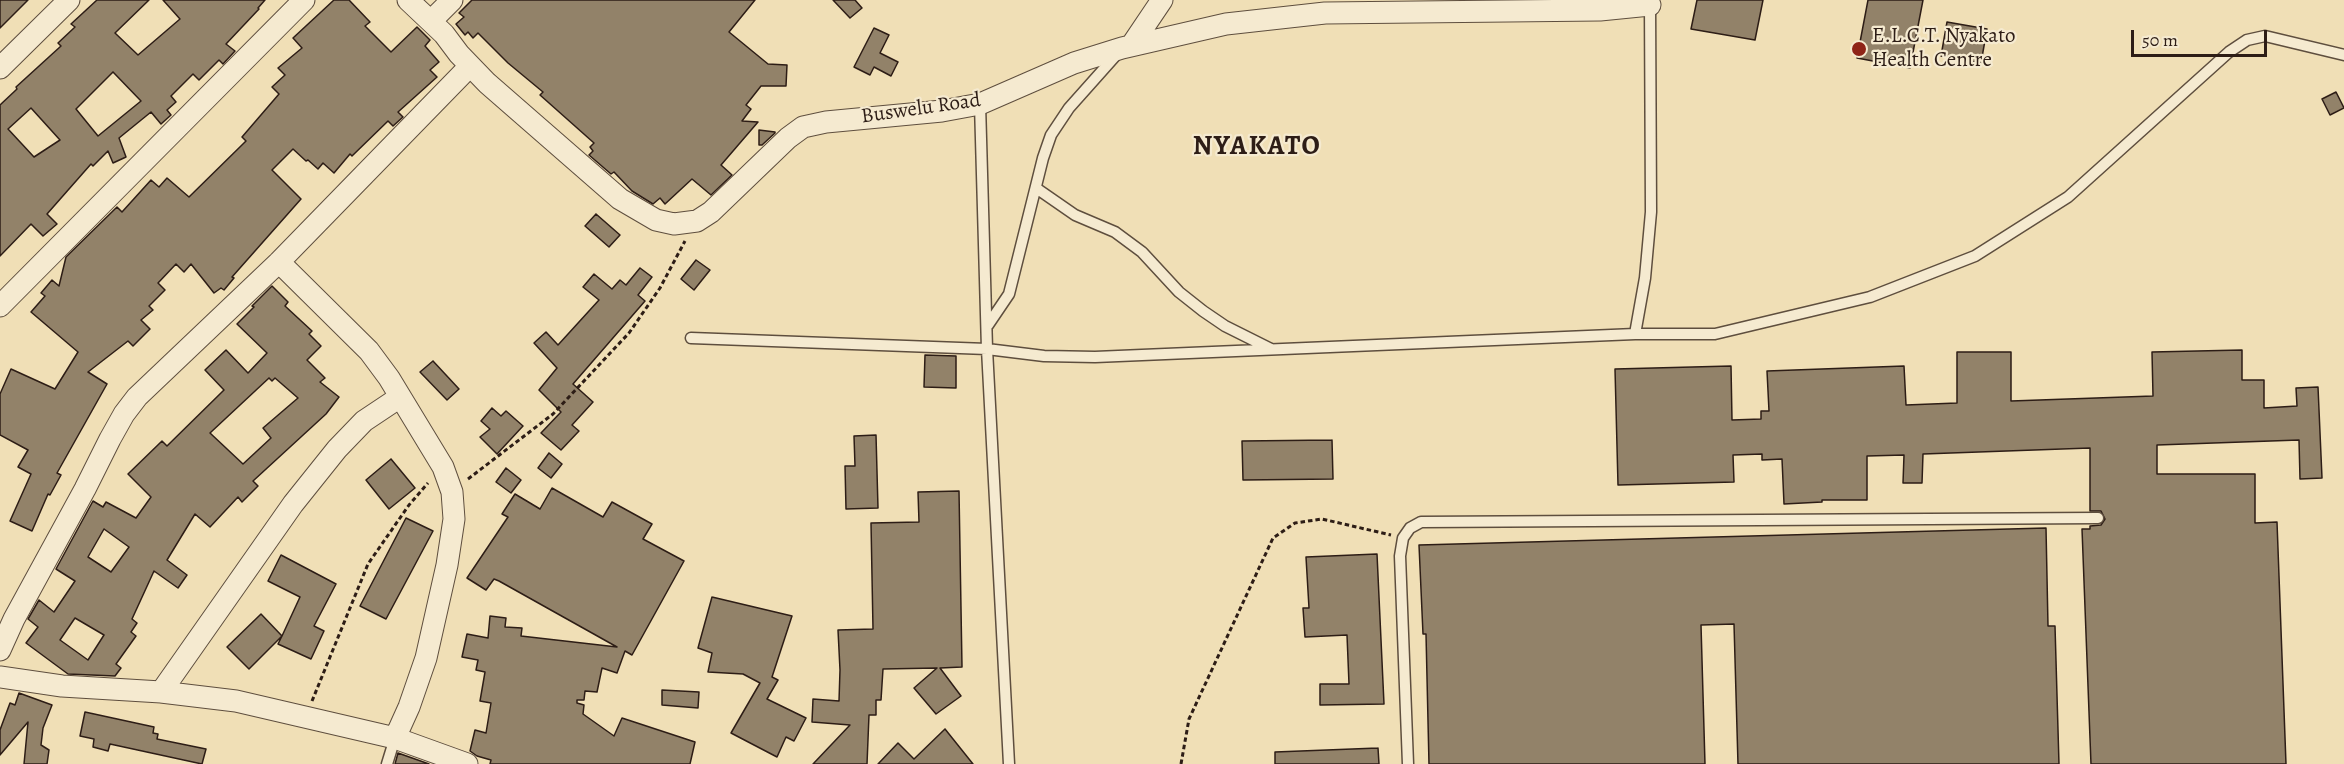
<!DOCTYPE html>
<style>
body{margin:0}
#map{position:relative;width:2344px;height:764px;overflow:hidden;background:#f0dfb6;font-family:Alegreya,serif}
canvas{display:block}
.scale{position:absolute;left:2131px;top:30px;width:136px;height:27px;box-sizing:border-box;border:3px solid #2d1d16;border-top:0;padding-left:8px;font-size:18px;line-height:21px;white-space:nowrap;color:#2d1d16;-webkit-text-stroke:4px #f5ead0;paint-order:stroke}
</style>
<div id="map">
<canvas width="2344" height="764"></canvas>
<div class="scale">50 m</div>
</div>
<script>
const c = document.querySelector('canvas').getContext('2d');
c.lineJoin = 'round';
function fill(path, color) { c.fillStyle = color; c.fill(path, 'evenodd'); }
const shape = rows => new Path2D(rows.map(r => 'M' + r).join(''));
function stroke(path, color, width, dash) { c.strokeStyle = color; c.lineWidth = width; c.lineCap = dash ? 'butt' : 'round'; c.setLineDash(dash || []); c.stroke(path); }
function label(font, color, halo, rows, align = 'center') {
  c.font = font + ' Alegreya,serif'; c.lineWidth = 4.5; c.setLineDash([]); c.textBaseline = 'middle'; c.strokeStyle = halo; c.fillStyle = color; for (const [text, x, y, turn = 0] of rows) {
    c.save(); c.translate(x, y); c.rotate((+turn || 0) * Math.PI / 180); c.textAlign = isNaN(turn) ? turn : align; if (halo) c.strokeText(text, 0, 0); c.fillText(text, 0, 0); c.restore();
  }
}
const building = shape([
 [0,0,28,0,0,28,0,0],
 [97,0,149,0,115,33,138,55,180,19,163,0,265,0,258,8,259,9,226,44,235,51,223,64,219,60,199,80,193,74,171,96,176,102,167,110,171,115,161,124,151,112,119,138,126,157,113,163,108,151,93,166,91,164,47,214,57,224,43,236,31,224,0,256,0,105,17,89,16,87,61,46,58,43,75,27,71,24,97,0],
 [113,72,141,101,98,136,76,109,113,72],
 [31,108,60,140,34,157,8,129,31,108],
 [334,0,349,0,370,22,365,26,391,52,417,27,430,40,425,46,439,62,430,70,437,77,398,112,403,117,393,126,388,121,352,156,350,154,334,173,323,163,318,169,308,160,306,161,293,149,272,170,301,199,232,277,234,278,224,290,221,288,214,293,191,264,184,272,176,264,158,283,165,290,149,306,153,310,141,320,150,329,133,346,128,341,88,372,107,384,57,473,61,475,50,495,48,494,32,531,10,521,31,474,18,467,28,450,0,435,0,394,11,369,55,389,78,352,31,312,45,296,41,293,52,280,59,286,66,257,117,207,122,212,151,180,159,187,167,178,189,197,246,141,242,137,279,94,272,87,285,75,278,68,302,48,293,38,334,0],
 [472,0,755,0,729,32,768,64,787,65,786,86,761,86,746,105,751,109,742,121,758,122,721,165,732,175,711,195,692,179,665,204,660,198,653,204,632,191,614,172,611,174,589,155,593,151,590,147,594,143,540,95,543,92,508,63,478,33,473,38,468,32,465,35,456,24,464,17,459,13,472,0],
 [833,0,855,0,862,8,850,18,833,0],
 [1697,0,1763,0,1755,40,1691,29,1697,0],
 [1868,0,1923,0,1910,68,1857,58,1868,0],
 [1947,22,1987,29,1981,63,1941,56,1947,22],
 [874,28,889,35,880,53,898,62,891,76,874,67,870,75,854,67,874,28],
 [2336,92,2344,108,2330,115,2322,99,2336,92],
 [759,130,775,132,775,133,762,145,759,145,759,130],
 [596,214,620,235,609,247,585,226,596,214],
 [696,260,710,270,694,290,681,279,696,260],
 [640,268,652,277,638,295,645,301,573,384,593,402,572,425,579,431,561,450,541,433,561,412,539,390,557,368,534,343,546,332,558,345,599,300,583,287,594,274,612,289,620,280,626,285,640,268],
 [272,286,288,302,285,306,312,331,309,334,321,346,307,360,325,378,320,382,339,397,326,414,253,481,258,486,242,502,238,497,210,527,195,514,167,560,187,575,178,588,154,571,132,619,137,623,131,632,136,636,116,664,121,668,115,676,68,674,26,643,38,627,28,619,39,600,54,612,75,581,56,569,93,501,103,507,106,502,136,518,151,497,128,474,162,441,167,446,224,390,205,370,226,350,248,373,267,353,237,324,254,307,252,306,272,286],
 [269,378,272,381,275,378,298,398,263,428,271,438,243,464,210,433,269,378],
 [104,529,129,547,111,572,88,557,104,529],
 [75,618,104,635,88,660,60,640,75,618],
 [2242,350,2242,380,2264,380,2264,408,2297,406,2296,388,2318,387,2322,478,2300,479,2299,440,2157,445,2157,474,2255,474,2255,523,2277,522,2286,764,2091,764,2082,529,2090,529,2090,526,2101,525,2105,519,2101,511,2090,511,2090,448,1923,454,1922,483,1903,483,1904,455,1867,456,1867,500,1822,500,1822,502,1784,504,1782,459,1762,460,1762,454,1733,455,1734,482,1618,485,1615,369,1731,366,1732,420,1761,419,1761,411,1769,411,1767,371,1904,366,1906,405,1957,403,1957,352,2011,352,2011,401,2153,396,2152,352,2242,350],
 [925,355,956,356,956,388,924,387,925,355],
 [433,361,459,389,447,400,420,372,433,361],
 [492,408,501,416,506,411,523,426,497,454,480,437,490,429,481,421,492,408],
 [876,435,878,508,846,509,845,466,855,466,854,436,876,435],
 [1332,440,1333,479,1243,480,1242,441,1332,440],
 [549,453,562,464,551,478,538,468,549,453],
 [391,459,415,488,389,509,366,480,391,459],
 [506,468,521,480,511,493,496,482,506,468],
 [552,488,603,517,612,502,652,524,643,539,684,561,632,655,625,651,617,673,602,668,597,692,585,691,584,700,577,700,577,703,584,705,583,714,614,736,622,718,695,742,690,764,490,764,491,760,477,756,470,751,475,730,486,733,491,703,480,701,485,672,476,670,478,660,462,657,467,634,488,638,490,616,506,618,505,627,522,628,521,636,617,647,499,581,494,579,486,590,467,578,508,517,502,514,515,494,540,509,552,488],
 [959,491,962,667,940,668,961,696,936,714,914,688,937,668,883,669,881,700,876,700,876,715,869,715,867,764,813,764,850,725,812,722,813,699,839,701,840,670,838,630,873,629,871,523,919,522,918,492,959,491],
 [406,518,433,531,386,619,360,606,406,518],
 [2046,528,2048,626,2055,626,2059,764,1738,764,1734,624,1701,625,1705,764,1429,764,1426,634,1423,634,1419,545,2046,528],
 [1377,554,1384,704,1320,705,1320,684,1349,684,1347,635,1305,637,1303,608,1309,608,1306,557,1377,554],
 [281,555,336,584,314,626,324,631,311,659,278,644,282,636,249,669,227,647,261,614,282,636,300,597,268,581,281,555],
 [712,597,792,616,772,677,778,680,767,699,806,718,794,741,786,737,777,757,731,733,760,683,743,674,708,672,712,653,698,648,712,597],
 [662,690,699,692,698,708,662,705,662,690],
 [19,693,52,705,43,728,41,745,49,750,47,764,24,764,28,722,0,755,0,730,10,703,15,705,19,693],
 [85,712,154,727,153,733,158,734,157,739,206,749,202,764,110,744,108,751,93,747,94,739,80,736,85,712],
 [945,729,973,764,878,764,898,743,914,759,945,729],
 [1378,748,1379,764,1275,764,1275,752,1378,748],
 [398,753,429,764,395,764,398,753]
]);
const path = shape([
 [468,479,553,414,629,333,660,288,685,241],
 [312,701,368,564,409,505,428,483],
 [1181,764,1189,719,1273,538,1295,523,1322,519,1391,535]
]);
const lane = shape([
 [980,104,987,349,1009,764],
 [1036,188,1075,215,1115,232,1142,252,1179,292,1203,311,1225,326,1271,349],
 [988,325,1009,294,1043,158,1051,135,1069,108,1118,53],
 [1635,334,1645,278,1651,212,1650,3],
 [691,338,987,349,1044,356,1095,357,1635,334,1715,334,1870,297,1975,256,2068,197,2229,52,2247,40,2265,36,2344,55],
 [387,764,395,738],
 [1408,764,1400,556,1403,538,1410,528,1421,522,2098,518]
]);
const street = shape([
 [408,0,444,34,459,54,487,83,620,199,656,220,674,224,697,221,711,212,788,138,803,127,826,122,942,111,980,104,1074,63,1122,48,1226,24,1325,13,1600,10,1650,5],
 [431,21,452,0],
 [1131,46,1162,0],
 [0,68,69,0],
 [279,262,369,351,389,378,443,467,452,492,454,519,447,565,426,658,409,707,395,738],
 [0,306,304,0],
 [0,650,14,619,85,489,110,439,124,414,137,397,279,262,470,66],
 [0,677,62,686,161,692,236,701,395,738,467,764],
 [161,692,293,504,337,449,364,421,400,397]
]);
const markers = [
 [1859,49,8,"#8f2418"]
];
const poiNames = [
 ["E.L.C.T. Nyakato",1872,37],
 ["Health Centre",1872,61]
];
const streetNames = [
 ["Buswelu Road",921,109,-8]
];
const districtNames = [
 ["NYAKATO",1257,147]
];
fill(building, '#928269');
stroke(building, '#2d1d16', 1.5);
stroke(lane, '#5e4e3e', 13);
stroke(street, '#5e4e3e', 23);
stroke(path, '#2d1d16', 3, [4.5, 3]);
stroke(lane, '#f5ead0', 10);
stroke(street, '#f5ead0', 21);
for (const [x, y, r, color] of markers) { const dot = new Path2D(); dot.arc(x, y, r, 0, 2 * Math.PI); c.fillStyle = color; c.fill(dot); stroke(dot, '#f5ead0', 2); }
label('21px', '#2d1d16', '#f5ead0', poiNames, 'left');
label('21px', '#2d1d16', '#f5ead0', streetNames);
c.letterSpacing = '1.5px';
label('bold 27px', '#2d1d16', '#f5ead0', districtNames);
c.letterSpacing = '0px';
</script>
